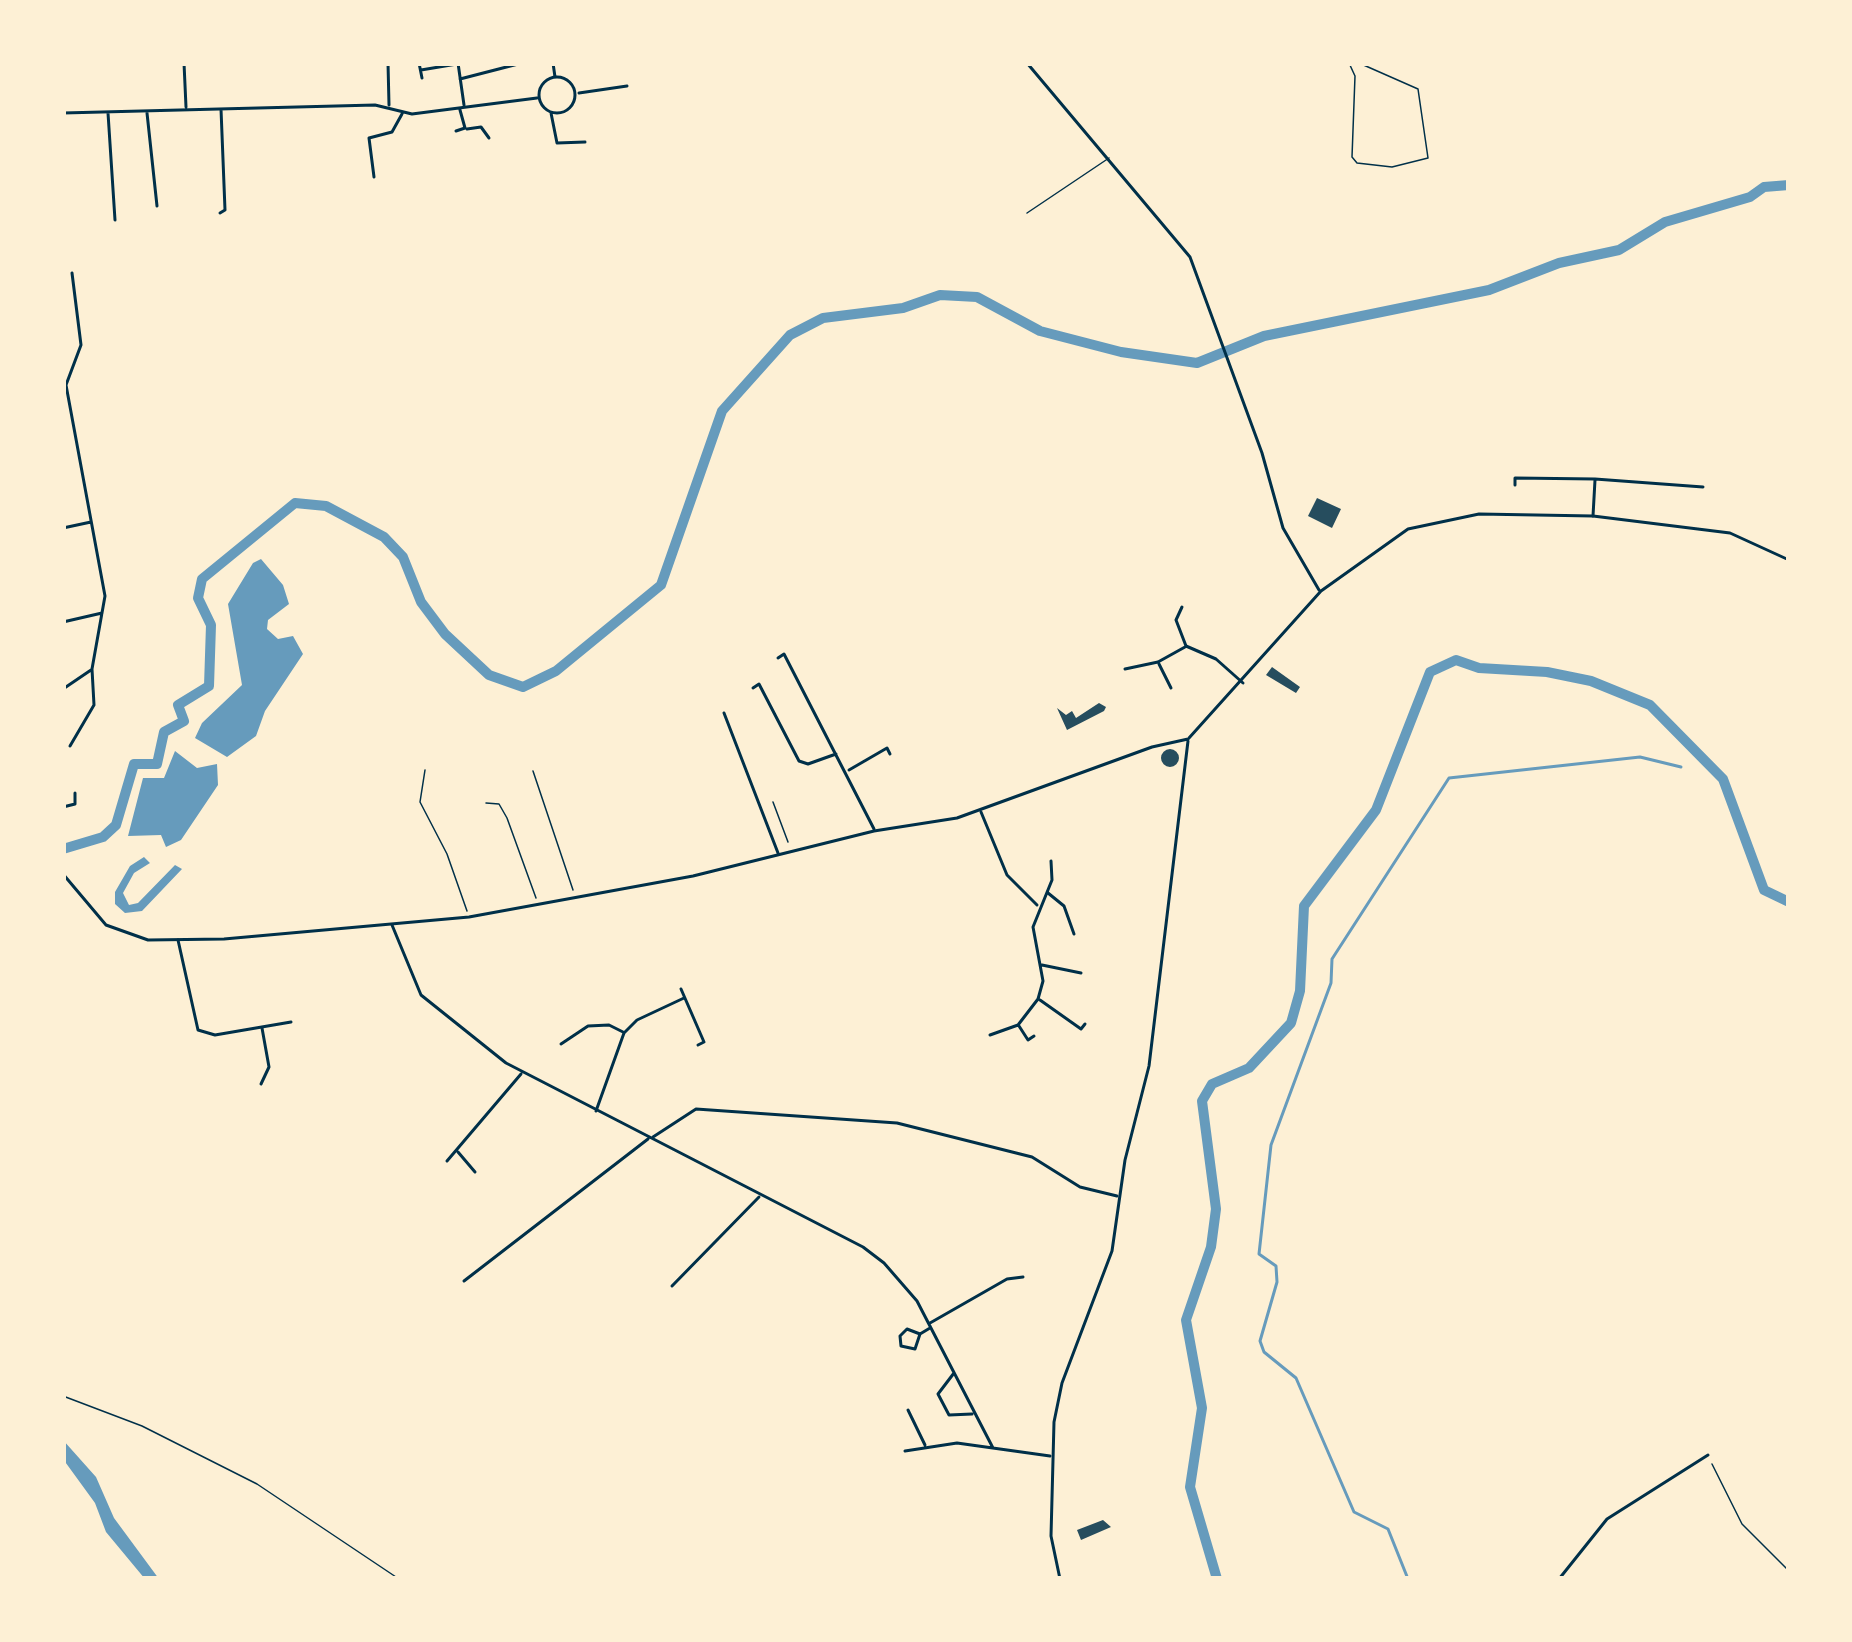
<!DOCTYPE html>
<style>
body{margin:0}
#map{position:relative;width:1852px;height:1642px;overflow:hidden;background:#fdf0d5;font-family:Montserrat,sans-serif}
canvas{display:block}
.frame{position:absolute;inset:0;border:66px solid #fdf0d5;pointer-events:none}
</style>
<div id="map">
<canvas width="1852" height="1642"></canvas>
<div class="frame"></div>
</div>
<script>
const c = document.querySelector('canvas').getContext('2d');
c.lineJoin = 'round';
function fill(path, color) { c.fillStyle = color; c.fill(path, 'evenodd'); }
const shape = rows => new Path2D(rows.map(r => 'M' + r).join(''));
function stroke(path, color, width, dash) { c.strokeStyle = color; c.lineWidth = width; c.lineCap = dash ? 'butt' : 'round'; c.setLineDash(dash || []); c.stroke(path); }
const water = shape([
 [261,559,283,585,289,604,268,620,267,629,278,639,293,636,303,654,265,711,256,736,227,757,195,738,202,723,242,685,228,604,253,563],
 [175,751,197,768,217,764,218,785,181,840,166,847,161,835,128,836,143,778,164,778],
 [144,857,150,863,134,873,123,893,129,905,138,903,175,865,182,869,142,911,125,913,115,904,115,892,130,866],
 [63,1440,96,1477,114,1518,159,1579,145,1579,106,1532,95,1503,63,1459]
]);
const stream = shape([
 [1408,1579,1388,1529,1354,1512,1296,1378,1264,1352,1260,1341,1277,1282,1276,1266,1259,1254,1271,1145,1331,983,1332,959,1449,778,1640,757,1681,767]
]);
const river = shape([
 [63,849,103,837,116,825,134,764,157,764,164,732,184,721,178,705,209,686,211,625,198,598,202,579,295,503,326,506,384,537,403,557,421,602,445,634,489,675,523,687,556,671,661,585,722,411,790,335,823,318,903,308,940,295,977,297,1040,331,1121,352,1197,363,1264,336,1489,290,1559,263,1619,250,1665,222,1750,197,1764,187,1789,185],
 [1217,1579,1190,1487,1202,1408,1186,1320,1211,1247,1216,1209,1202,1101,1212,1084,1249,1068,1291,1023,1300,991,1304,906,1376,810,1430,672,1456,660,1479,668,1547,672,1591,681,1650,705,1723,779,1764,890,1789,902]
]);
const building = shape([
 [1317,498,1341,509,1332,528,1308,516],
 [1272,667,1300,687,1296,693,1266,675],
 [1099,703,1106,707,1104,711,1067,730,1057,708,1066,715,1072,711,1076,718],
 '1161 758a9 9 0 1 1 18 0a9 9 0 1 1-18 0Z',
 [1103,1520,1111,1527,1081,1540,1077,1530]
]);
const path = shape([
 [1349,63,1355,76,1352,157,1357,163,1392,167,1428,158,1418,89,1359,63],
 [425,770,420,802,447,854,467,911],
 [533,771,573,890],
 [773,802,788,842],
 [486,803,499,804,507,818,536,898],
 [63,1396,142,1426,257,1484,399,1579],
 [1712,1464,1742,1524,1789,1571]
]);
const service = shape([
 [1027,213,1109,158]
]);
const minor = shape([
 [184,63,186,107],
 [388,63,389,105],
 [419,63,422,78],
 [458,63,464,105],
 [553,63,555,77],
 [421,70,457,64],
 '539 95a18 18 0 1 1 36 0a18 18 0 1 1-36 0Z',
 [460,79,522,63],
 [579,93,627,86],
 [63,113,375,105,412,114,537,98],
 [108,113,115,220],
 [147,113,157,206],
 [551,113,557,143,585,142],
 [467,129,481,127,489,138],
 [456,131,465,128,460,110],
 [374,177,369,138,392,132,402,114],
 [220,213,225,210,221,109],
 [1515,485,1515,478,1595,479,1703,487],
 [1593,516,1595,480],
 [63,528,91,522],
 [1182,607,1176,620,1186,646,1216,659,1243,683],
 [63,622,102,613],
 [778,658,784,654,874,829],
 [1159,664,1171,688],
 [1125,669,1158,662,1185,647],
 [753,688,759,684,799,761,808,764,836,754],
 [63,689,91,670],
 [724,713,778,853],
 [70,746,94,705,92,669,105,596,66,385,81,345,72,273],
 [849,770,887,748,890,754],
 [63,807,75,804,75,793],
 [981,812,1007,875,1037,905],
 [1048,893,1064,906,1074,934],
 [392,925,421,995,506,1063,863,1247,884,1263,917,1301,993,1448],
 [178,940,198,1030,215,1035,291,1022],
 [1042,965,1081,973],
 [681,989,704,1042,698,1045],
 [1040,1000,1081,1029,1085,1024],
 [1019,1026,1028,1040,1034,1036],
 [990,1035,1018,1025,1038,999,1043,981,1033,927,1052,880,1051,861],
 [561,1044,588,1026,609,1025,623,1032],
 [261,1084,269,1067,262,1028],
 [596,1111,624,1033,637,1020,684,998],
 [653,1137,696,1109,897,1123,1032,1157,1080,1187,1117,1196],
 [458,1152,475,1172],
 [447,1161,521,1074],
 [464,1281,648,1139],
 [672,1286,759,1197],
 [930,1323,1007,1279,1023,1277],
 [920,1334,915,1349,901,1346,900,1336,907,1329,920,1334,930,1328],
 [954,1373,938,1394,949,1415,972,1414],
 [908,1410,925,1445],
 [905,1451,957,1443,1050,1456],
 [1559,1579,1607,1519,1708,1455]
]);
const tertiary = shape([
 [1027,63,1190,257,1262,453,1283,528,1319,590],
 [1189,738,1321,591,1408,529,1479,514,1593,516,1730,533,1789,560],
 [63,874,106,925,148,940,224,939,469,917,693,876,874,831,957,818,1152,747,1188,739],
 [1060,1579,1051,1536,1054,1422,1062,1383,1112,1251,1125,1160,1149,1066,1188,741]
]);
fill(water, '#669bbc');
stroke(stream, '#669bbc', 3);
stroke(river, '#669bbc', 10);
fill(building, '#264d5e');
stroke(path, '#003049', 1.5);
stroke(service, '#003049', 1.5);
stroke(minor, '#003049', 3);
stroke(tertiary, '#003049', 3);
</script>
